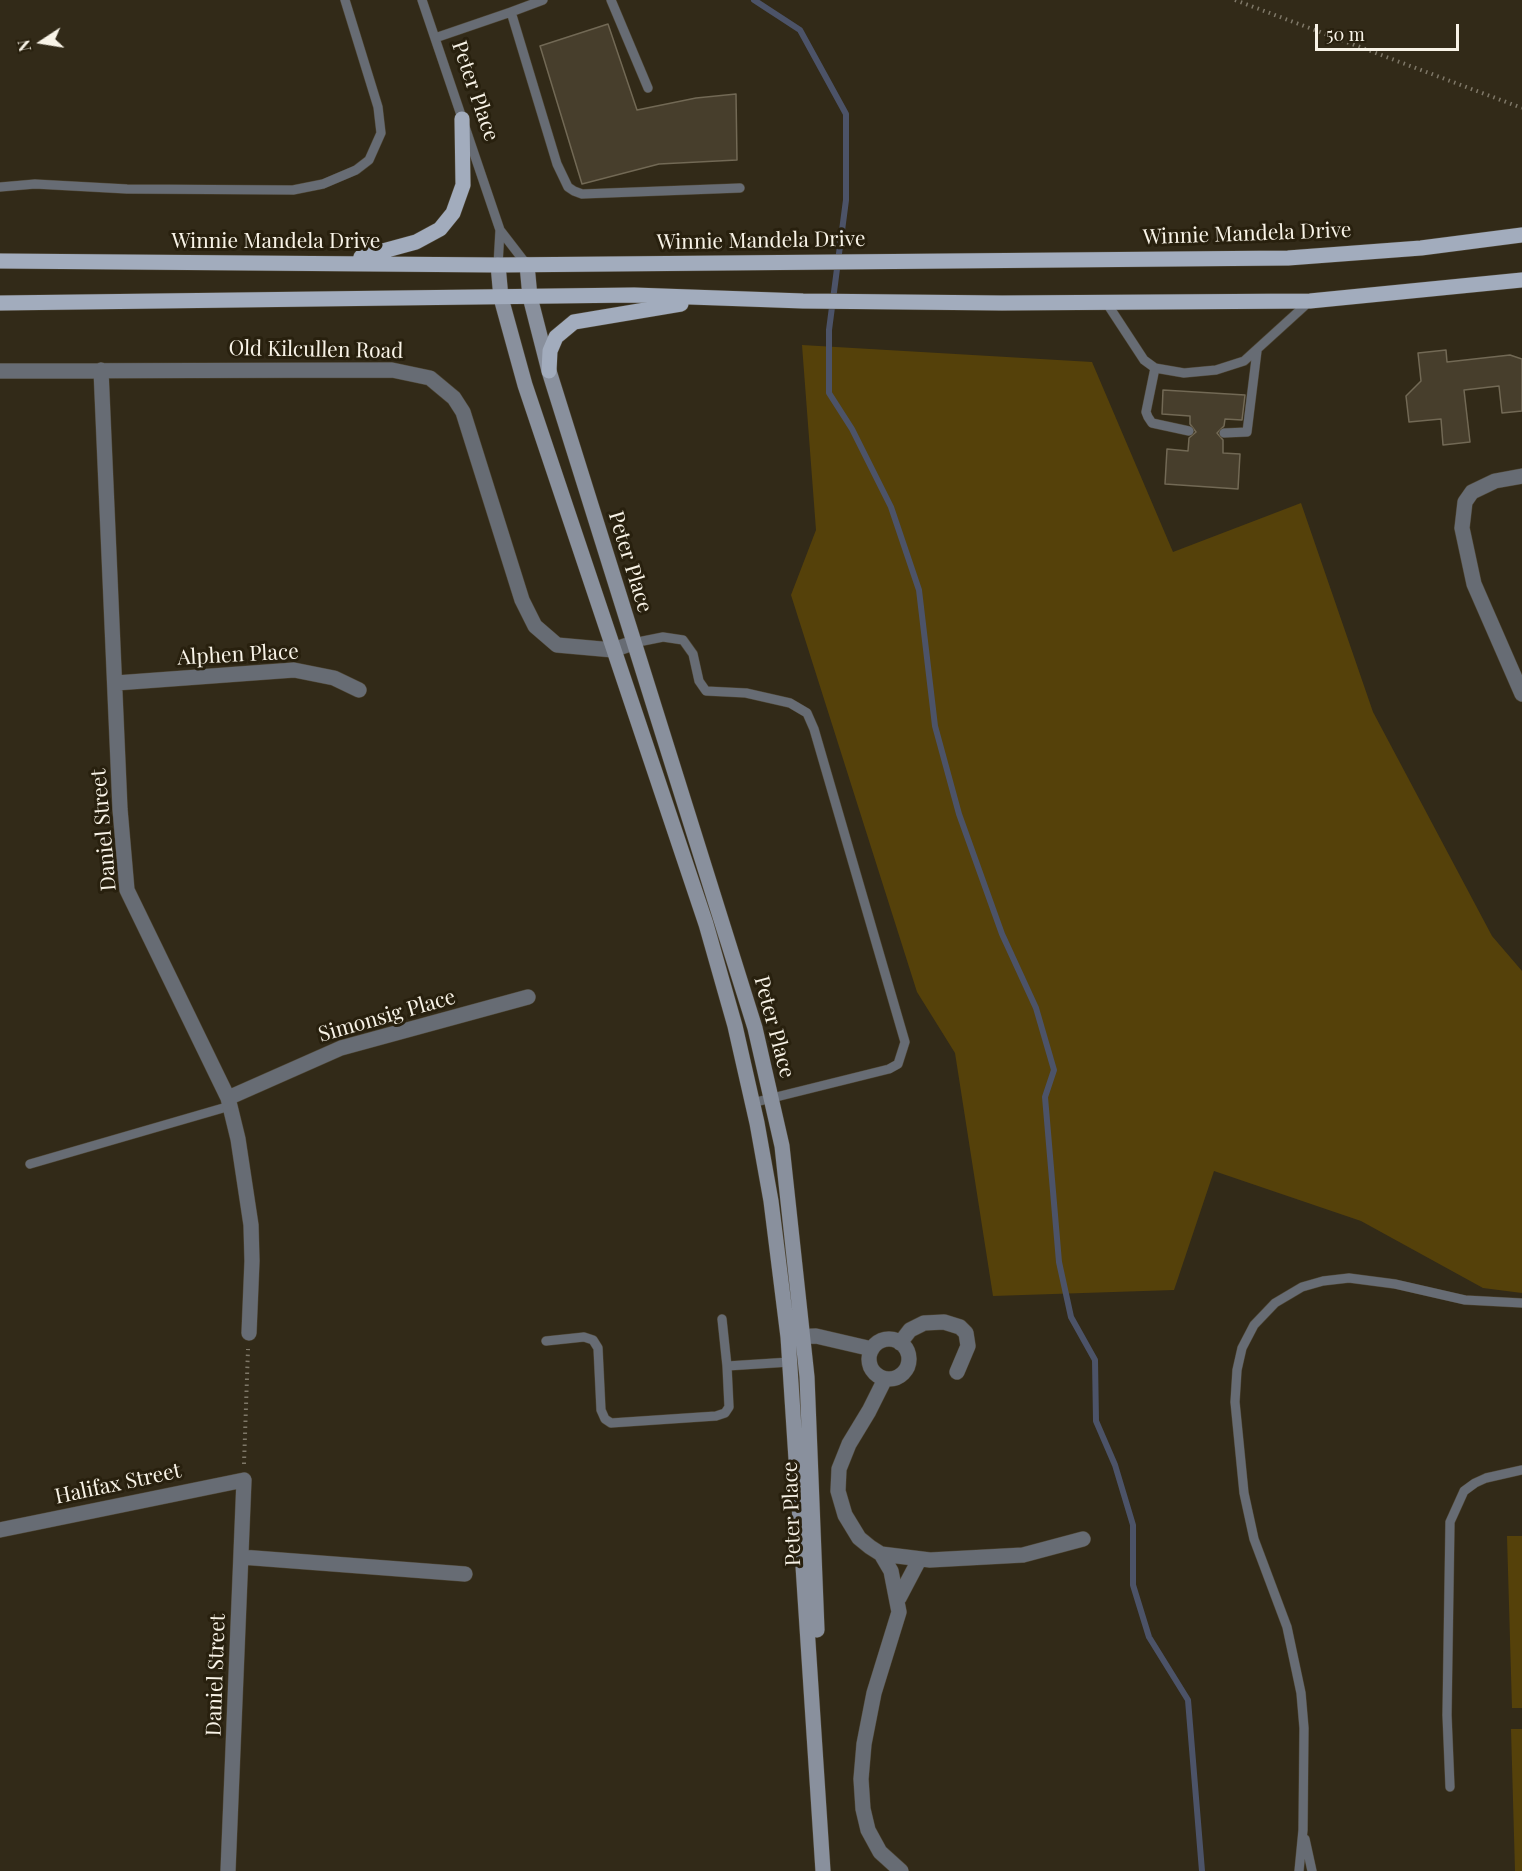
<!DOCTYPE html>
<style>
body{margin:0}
#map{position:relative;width:1522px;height:1871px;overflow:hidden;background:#322a18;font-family:"Playfair Display",serif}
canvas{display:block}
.north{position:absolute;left:12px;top:12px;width:60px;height:60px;-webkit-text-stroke:4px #28200e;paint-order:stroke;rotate:258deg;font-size:16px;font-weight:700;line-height:24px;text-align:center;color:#f8f3e7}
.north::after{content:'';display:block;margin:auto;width:21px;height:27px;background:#f8f3e7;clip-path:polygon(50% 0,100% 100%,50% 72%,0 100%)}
.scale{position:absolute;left:1315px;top:24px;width:144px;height:27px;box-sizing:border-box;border:3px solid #f8f3e7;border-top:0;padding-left:8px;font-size:18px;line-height:21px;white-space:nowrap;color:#f8f3e7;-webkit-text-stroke:4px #28200e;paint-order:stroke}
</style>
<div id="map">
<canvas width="1522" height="1871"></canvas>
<div class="north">N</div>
<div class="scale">50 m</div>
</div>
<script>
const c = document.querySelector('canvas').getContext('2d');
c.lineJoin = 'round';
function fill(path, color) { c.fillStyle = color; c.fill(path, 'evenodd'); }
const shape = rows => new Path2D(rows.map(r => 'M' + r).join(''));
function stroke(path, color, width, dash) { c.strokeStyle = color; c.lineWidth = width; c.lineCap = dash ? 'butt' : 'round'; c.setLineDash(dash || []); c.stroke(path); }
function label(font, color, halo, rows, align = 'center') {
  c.font = font + ' "Playfair Display",serif'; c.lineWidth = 6; c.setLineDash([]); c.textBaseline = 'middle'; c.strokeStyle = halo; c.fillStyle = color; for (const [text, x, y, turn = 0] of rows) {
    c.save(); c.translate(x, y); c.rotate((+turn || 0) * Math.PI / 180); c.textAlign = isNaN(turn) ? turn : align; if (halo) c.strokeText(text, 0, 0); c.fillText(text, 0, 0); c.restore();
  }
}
const green = shape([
 [802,345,1092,362,1173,552,1301,503,1373,712,1492,936,1522,971,1522,1293,1483,1288,1361,1221,1214,1171,1174,1290,993,1296,955,1053,917,992,791,595,816,530],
 [1507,1536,1522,1536,1522,1708,1512,1708],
 [1511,1729,1522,1729,1522,1871,1515,1871]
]);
const stream = shape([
 [754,0,800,30,846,114,846,200,829,330,829,393,852,429,891,507,919,590,935,726,959,814,1002,934,1036,1008,1054,1070,1045,1097,1059,1262,1071,1317,1095,1360,1096,1421,1115,1465,1133,1525,1133,1585,1149,1637,1188,1700,1202,1871]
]);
const building = shape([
 [608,24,637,110,696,98,736,94,737,160,659,164,582,184,540,46,608,24],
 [1446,350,1447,362,1510,355,1522,359,1522,411,1502,413,1499,386,1464,390,1470,442,1443,445,1441,419,1409,422,1406,396,1421,381,1418,353,1446,350],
 [1163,390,1245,395,1242,420,1225,419,1224,426,1217,433,1223,440,1223,453,1240,454,1238,489,1165,484,1167,449,1188,451,1189,438,1196,432,1190,424,1190,416,1162,414,1163,390]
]);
const path = shape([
 [1235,0,1522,108],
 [244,1464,248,1349]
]);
const lane = shape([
 [422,0,500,230,527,265],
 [611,0,648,88],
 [511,12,543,0],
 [435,38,511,12,557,164,568,187,574,191,582,194,740,188],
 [0,187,35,184,127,189,293,190,323,184,356,170,369,160,381,133,378,107,345,0],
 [498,265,500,230],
 [1106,302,1144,360,1155,368,1184,373,1216,370,1244,361,1310,301],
 [1155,368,1146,412,1148,417,1152,423,1189,431],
 [1224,433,1247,432,1257,351],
 [633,643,663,637,683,640,693,654,699,681,706,691,746,693,790,703,807,713,814,729,905,1042,898,1064,889,1069,752,1103],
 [30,1164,230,1106],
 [722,1319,727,1366],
 [546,1341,584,1337,593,1340,598,1348,601,1410,605,1419,611,1423,716,1416,725,1413,729,1407,727,1366,790,1362],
 [1450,1787,1447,1715,1450,1522,1464,1491,1475,1483,1486,1478,1522,1470],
 [1305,1839,1312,1871],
 [1299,1871,1303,1830,1304,1728,1301,1693,1287,1627,1254,1539,1244,1493,1235,1402,1237,1370,1242,1348,1254,1325,1275,1303,1302,1287,1323,1281,1349,1278,1395,1284,1465,1300,1522,1303]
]);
const street = shape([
 [101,370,120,809,127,890,228,1098,238,1139,251,1225,252,1261,249,1333],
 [0,371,392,370,430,378,454,398,463,412,522,600,535,626,557,645,613,650,633,643],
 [1522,476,1495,481,1472,492,1465,502,1462,528,1474,584,1522,694],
 [116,683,294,670,334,678,359,690],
 [228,1098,341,1048,528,997],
 [790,1337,816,1336,872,1349],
 '869 1359a20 20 0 1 1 40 0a20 20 0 1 1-40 0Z',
 [900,1343,910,1330,924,1323,944,1322,960,1327,966,1333,968,1346,957,1372],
 [885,1379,869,1411,849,1444,839,1469,838,1491,845,1515,859,1538,870,1547,881,1554,930,1560,1023,1555,1083,1539],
 [0,1530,244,1480,228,1871],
 [881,1554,891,1571,899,1612,874,1693,864,1744,861,1779,863,1809,868,1830,880,1852,901,1871],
 [241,1557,465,1574],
 [899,1598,919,1560]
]);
const secondary = shape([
 [498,265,501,298,525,385,706,924,735,1026,757,1123,771,1201,788,1337,823,1871],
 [527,265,530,297,549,371,755,1028,782,1146,807,1377,817,1630]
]);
const primary = shape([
 [361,257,416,242,440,229,453,213,463,185,462,119],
 [0,261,498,265,1288,258,1421,248,1522,235],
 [0,303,634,295,803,301,1002,303,1310,301,1522,280],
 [549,371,550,351,556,337,574,322,681,304]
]);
const streetNames = [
 ["Peter Place",475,91,71],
 ["Winnie Mandela Drive",1247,234,-2],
 ["Winnie Mandela Drive",276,241],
 ["Winnie Mandela Drive",761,241,-1],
 ["Old Kilcullen Road",316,350,1],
 ["Peter Place",630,562,73],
 ["Alphen Place",238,655,-3],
 ["Daniel Street",104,830,-95],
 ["Simonsig Place",387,1016,-16],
 ["Peter Place",774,1027,75],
 ["Halifax Street",118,1484,-12],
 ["Peter Place",792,1514,-92],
 ["Daniel Street",216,1675,-88]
];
fill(green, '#55410a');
stroke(stream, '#4c5368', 6);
fill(building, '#473e2c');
stroke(building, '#726955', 1.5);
stroke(lane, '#4e4635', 10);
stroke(street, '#4e4635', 16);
stroke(secondary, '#4e4635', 16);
stroke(primary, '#4e4635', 16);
stroke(path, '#7f7868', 4, [1.5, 4.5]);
stroke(lane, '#676c74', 9);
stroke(street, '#676c74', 15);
stroke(secondary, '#89909d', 15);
stroke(primary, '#a2acbd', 15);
label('21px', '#f8f3e7', '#28200e', streetNames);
</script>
